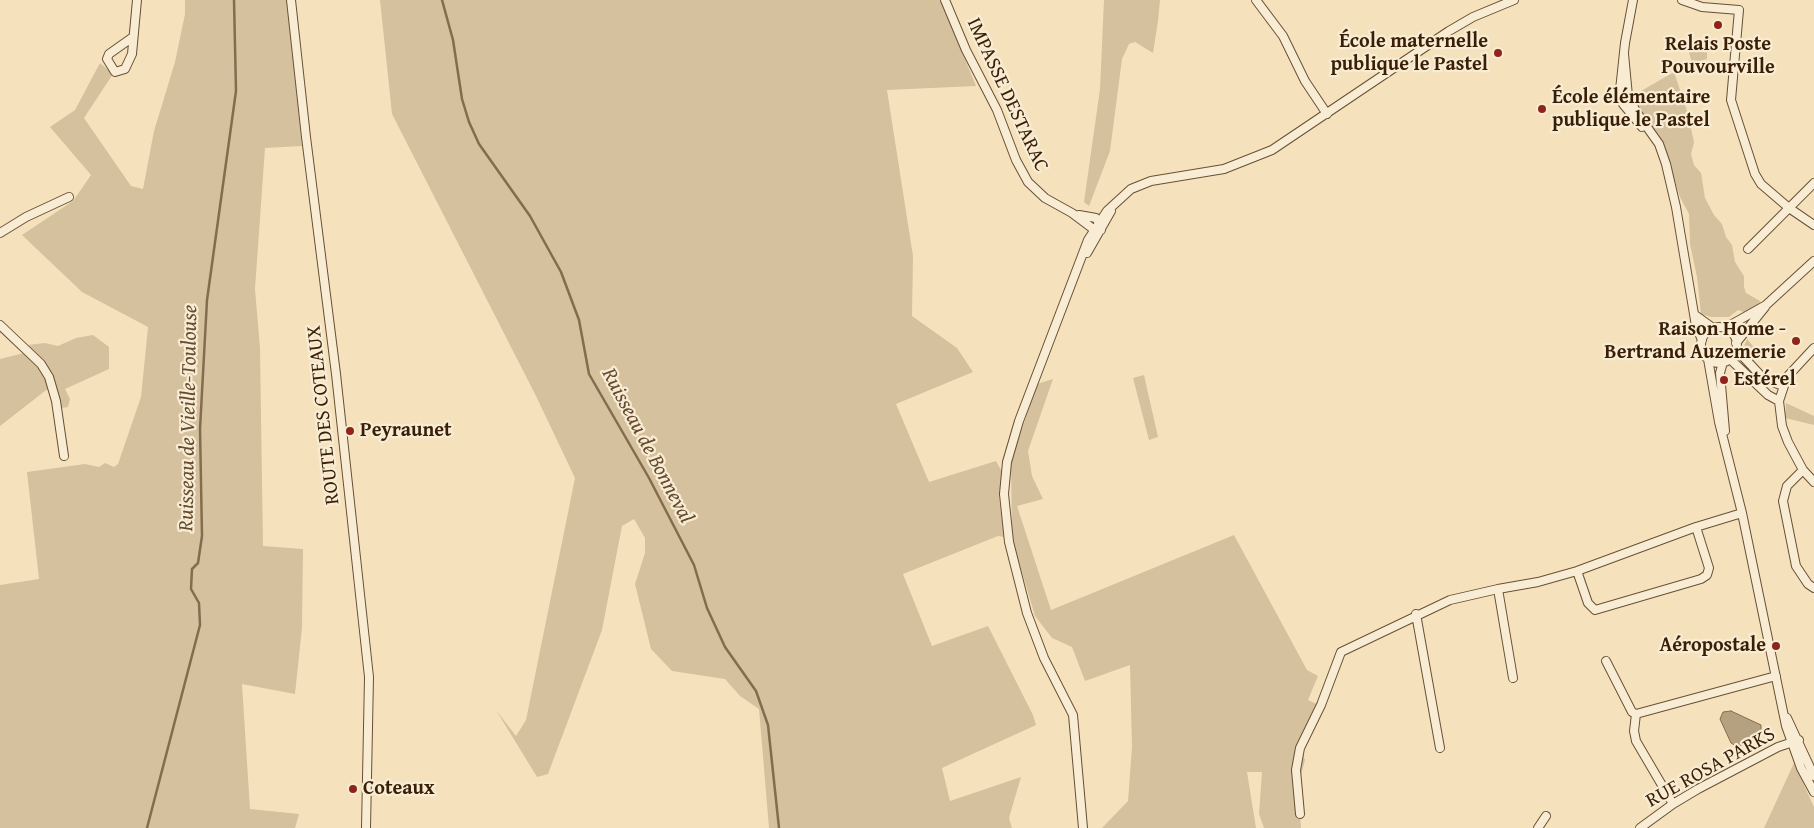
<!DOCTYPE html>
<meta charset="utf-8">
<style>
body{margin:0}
canvas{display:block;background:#f5e2bd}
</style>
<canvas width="1814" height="828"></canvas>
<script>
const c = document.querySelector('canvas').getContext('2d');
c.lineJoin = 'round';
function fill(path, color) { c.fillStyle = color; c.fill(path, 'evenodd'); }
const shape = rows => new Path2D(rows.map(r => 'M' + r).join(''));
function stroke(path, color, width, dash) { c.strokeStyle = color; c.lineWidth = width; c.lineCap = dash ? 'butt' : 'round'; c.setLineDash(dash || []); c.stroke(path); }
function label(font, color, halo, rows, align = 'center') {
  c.font = font + ' "Gentium Book Plus",serif'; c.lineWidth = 4.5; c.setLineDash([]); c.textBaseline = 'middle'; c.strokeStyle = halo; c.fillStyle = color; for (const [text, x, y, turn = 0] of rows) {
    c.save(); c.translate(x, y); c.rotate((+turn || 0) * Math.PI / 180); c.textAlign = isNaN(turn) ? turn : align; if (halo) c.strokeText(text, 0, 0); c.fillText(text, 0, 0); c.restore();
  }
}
const green = shape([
 [185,0,287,0,302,146,265,148,255,289,260,348,263,546,303,549,302,628,295,694,242,684,250,809,299,814,295,828,0,828,0,585,39,579,27,472,85,464,99,467,105,463,114,467,118,464,141,397,148,327,82,292,22,235,73,201,91,175,50,127,75,110,100,63,113,74,84,118,131,186,143,189,154,131,175,62,185,14],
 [380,0,941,0,976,86,887,90,913,256,912,316,957,348,973,372,896,404,929,482,996,461,1002,472,999,496,1004,537,998,536,903,574,932,646,988,626,1033,715,1036,725,942,768,950,801,1021,777,1009,818,1012,828,769,828,759,709,740,696,725,679,672,671,651,649,635,584,645,553,645,538,634,519,622,526,602,630,548,774,537,777,496,710,516,736,526,720,575,478,536,396,392,114],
 [1104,0,1160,0,1158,21,1153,53,1135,42,1129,44,1122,59,1110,151,1089,206,1084,202,1100,89],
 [1688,49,1707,51,1707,59,1692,63],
 [1674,72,1687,111,1694,142,1691,154,1694,165,1701,173,1705,198,1714,215,1722,224,1726,237,1732,245,1735,262,1744,276,1744,287,1746,293,1760,301,1759,306,1746,313,1738,310,1729,317,1711,317,1701,314,1697,277,1690,244,1689,214,1680,197,1661,140,1631,100,1634,95],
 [93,335,109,347,109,369,65,389,70,399,68,407,61,408,54,386,45,391,0,426,0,359,32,351,28,345,45,343,58,346,76,338],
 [1747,339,1759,353,1752,363,1742,351],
 [1144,375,1158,437,1149,440,1133,378],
 [1053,379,1028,451,1032,476,1043,499,1017,506,1051,610,1234,535,1307,670,1318,676,1308,700,1321,706,1301,749,1305,760,1298,787,1301,828,1264,828,1259,814,1262,772,1247,772,1256,828,1102,828,1128,801,1132,747,1130,665,1085,681,1072,647,1052,638,1035,616,1012,539,1011,462,1037,384],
 [1786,403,1814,416,1814,425,1785,418],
 [1794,763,1814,807,1814,828,1764,828]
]);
const water = shape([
 [1731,711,1761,725,1761,732,1755,739,1742,745,1736,746,1731,743,1720,719,1723,712,1731,711]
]);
const stream = shape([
 [442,0,453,40,462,99,469,122,479,144,530,216,561,272,579,320,589,374,649,478,694,565,707,608,725,647,756,691,768,725,779,828],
 [147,828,200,625,199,603,191,589,192,569,198,563,202,536,200,429,207,300,236,91,234,0]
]);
const minor = shape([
 [291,0,306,137,336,374,369,677,366,828],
 [945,0,966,50,997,110,1016,160,1028,182,1045,198,1072,213,1092,228,1101,230],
 [1256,0,1283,36,1305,81,1327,114],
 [1633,0,1625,43,1620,90,1623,104,1642,127],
 [1682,0,1702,7,1739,10,1731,100,1755,174,1761,184,1789,208,1814,225],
 [133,37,109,54,107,59,115,72,125,69,132,54,137,0],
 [1624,54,1628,96,1637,113,1659,144,1666,164,1676,207,1696,326,1702,340],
 [1079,215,1096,218,1100,225],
 [0,233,26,217,69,197],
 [1748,249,1814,183],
 [1087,253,1111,211],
 [1695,315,1713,328],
 [0,325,41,364,49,377,56,401,64,456],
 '1701 345a18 18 0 1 1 36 0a18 18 0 1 1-36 0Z',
 [1725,328,1766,305,1814,261],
 [1736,343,1765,307],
 [1814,348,1787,377,1779,401,1782,426,1788,442,1803,470,1814,482],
 [1736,349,1763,378,1783,386],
 [1708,359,1719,422,1742,513,1786,726,1801,768,1814,792],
 [1730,359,1768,395,1779,401],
 [1723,362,1720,373,1725,431],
 [1803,470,1787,486,1783,501,1796,566,1808,584,1814,588],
 [1577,571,1588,603,1595,610,1701,579,1707,575,1709,568,1696,527],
 [1498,589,1513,678],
 [1416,614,1440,748],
 [1606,661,1632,712,1636,714],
 [1636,714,1776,676],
 [1636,714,1634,731,1636,741,1673,804],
 [1787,718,1814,776],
 [1300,814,1296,770,1300,748,1321,705,1341,652,1450,600,1498,589,1538,582,1577,571,1696,527,1742,513],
 [1083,828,1073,715,1044,658,1027,613,1009,542,1004,494,1007,462,1019,421,1088,240,1107,211,1131,189,1151,181,1224,169,1272,150,1449,31,1473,17,1514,0],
 [1538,828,1546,816],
 [1640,828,1673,804,1698,789,1778,747,1799,740]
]);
const markers = [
 [1718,25,5,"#8f2418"],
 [1498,53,5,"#8f2418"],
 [1542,109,5,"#8f2418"],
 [1796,341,5,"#8f2418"],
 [1724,380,5,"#8f2418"],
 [350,431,5,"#8f2418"],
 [1776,646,5,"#8f2418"],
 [353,789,5,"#8f2418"]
];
const poiNames = [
 ["École maternelle",1488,42,"right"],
 ["publique le Pastel",1488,65,"right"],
 ["Relais Poste",1718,45,"center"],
 ["Pouvourville",1718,68,"center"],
 ["École élémentaire",1552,98],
 ["publique le Pastel",1552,121],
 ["Raison Home -",1786,330,"right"],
 ["Bertrand Auzemerie",1786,353,"right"],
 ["Estérel",1734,380],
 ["Peyraunet",360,431],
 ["Aéropostale",1766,646,"right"],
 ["Coteaux",363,789]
];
const streetNames = [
 ["IMPASSE DESTARAC",1007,95,65],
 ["ROUTE DES COTEAUX",324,415,-96],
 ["RUE ROSA PARKS",1711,768,-29]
];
const waterNames = [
 ["Ruisseau de Vieille-Toulouse",189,418,-89],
 ["Ruisseau de Bonneval",647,446,62]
];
fill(green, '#d5c19e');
fill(water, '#b5a07f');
stroke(water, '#846c4f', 1);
stroke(stream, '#846c4f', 2.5);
stroke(minor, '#695034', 10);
stroke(minor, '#f8ecd4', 8);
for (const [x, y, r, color] of markers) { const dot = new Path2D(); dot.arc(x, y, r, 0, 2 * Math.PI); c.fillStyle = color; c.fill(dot); stroke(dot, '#f8ecd4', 2); }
label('bold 20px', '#3a1f06', '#f8ecd4', poiNames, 'left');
label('20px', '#3a1f06', '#f8ecd4', streetNames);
label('italic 21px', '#654c30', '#f8ecd4', waterNames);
</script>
